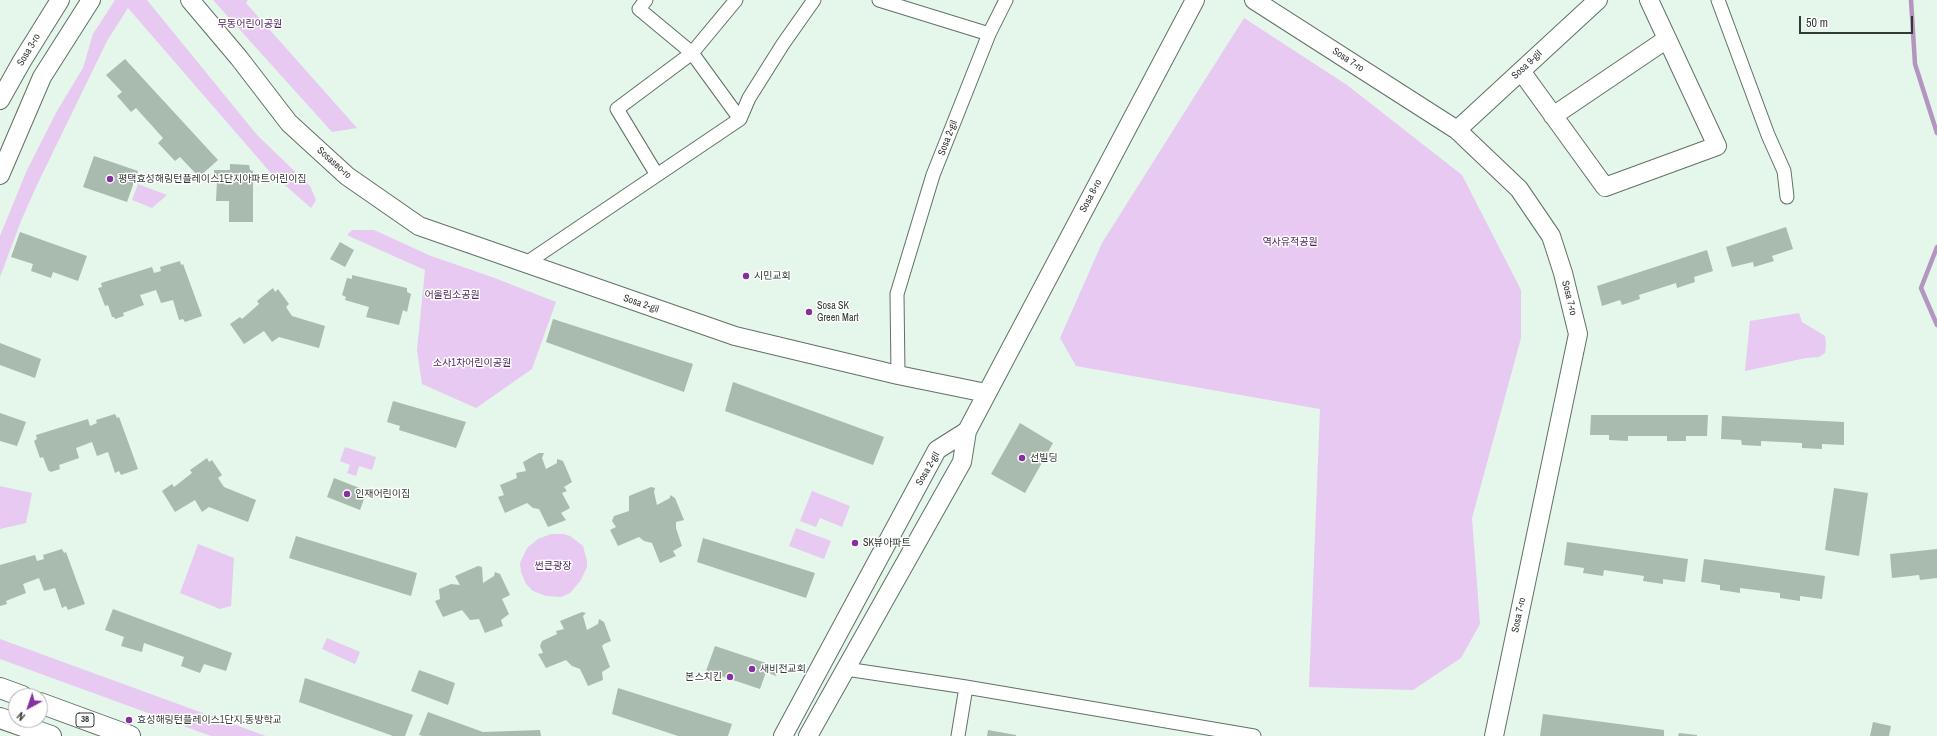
<!DOCTYPE html>
<meta charset="utf-8">
<style>
body{margin:0}
#map{position:relative;width:1937px;height:736px;overflow:hidden;background:#e4f7ea;font-family:"Archivo Narrow",sans-serif}
canvas{display:block}
.north{position:absolute;left:8px;top:688px;width:40px;height:40px;box-sizing:border-box;background:#fff;border:1px solid #adb0ad;border-radius:50%;rotate:220deg;font-size:11px;font-weight:700;line-height:16px;text-align:center;color:#313933}
.north::after{content:'';display:block;margin:auto;width:14px;height:18px;background:#8531a0;clip-path:polygon(50% 0,100% 100%,50% 72%,0 100%)}
.scale{position:absolute;left:1799px;top:16px;width:114px;height:18px;box-sizing:border-box;border:2px solid #313933;border-top:0;padding-left:5px;font-size:12px;line-height:14px;white-space:nowrap;color:#313933;-webkit-text-stroke:3px #fff;paint-order:stroke}
</style>
<div id="map">
<canvas width="1937" height="736"></canvas>
<div class="north">N</div>
<div class="scale">50 m</div>
</div>
<script>
const c = document.querySelector('canvas').getContext('2d');
c.lineJoin = 'round';
function fill(path, color) { c.fillStyle = color; c.fill(path, 'evenodd'); }
const shape = rows => new Path2D(rows.map(r => 'M' + r).join(''));
function stroke(path, color, width, dash) { c.strokeStyle = color; c.lineWidth = width; c.lineCap = dash ? 'butt' : 'round'; c.setLineDash(dash || []); c.stroke(path); }
function label(font, color, halo, rows, align = 'center') {
  c.font = font + ' "Archivo Narrow","Noto Sans KR",sans-serif'; c.lineWidth = 3; c.setLineDash([]); c.textBaseline = 'middle'; c.strokeStyle = halo; c.fillStyle = color; for (const [text, x, y, turn = 0] of rows) {
    c.save(); c.translate(x, y); c.rotate((+turn || 0) * Math.PI / 180); c.textAlign = isNaN(turn) ? turn : align; if (halo) c.strokeText(text, 0, 0); c.fillText(text, 0, 0); c.restore();
  }
}
const green = shape([
 [115,0,147,0,257,135,310,186,316,200,311,208,270,172,128,8,107,41,36,187,21,221,0,277,0,236,27,170,57,111,83,68,93,34],
 [213,0,248,0,246,3,357,128,332,132],
 [1244,18,1347,85,1462,175,1521,290,1521,338,1472,518,1480,624,1461,658,1413,690,1309,687,1320,409,1076,366,1060,338,1102,243],
 [138,184,167,195,152,208,132,200],
 [352,230,374,230,431,256,492,277,556,302,532,369,476,408,422,384,417,350,425,270,351,237,347,235],
 [1799,313,1802,322,1825,336,1826,344,1825,353,1819,357,1806,358,1745,371,1750,321],
 [345,447,376,457,372,470,359,466,356,476,347,473,350,465,340,461],
 [0,486,32,493,26,523,0,529],
 [812,491,850,506,842,527,820,518,816,527,800,521],
 [796,528,831,541,824,559,789,546],
 [551,534,564,534,570,536,583,546,587,561,587,567,581,580,570,593,561,597,546,596,533,591,526,584,521,572,520,563,527,548,538,539],
 [198,544,234,558,231,606,220,609,180,593],
 [327,638,360,652,355,664,322,649],
 [0,639,263,735,266,736,211,736,0,659]
]);
const stream = shape([
 [1911,0,1915,64,1937,133],
 [1937,247,1921,288,1937,325]
]);
const building = shape([
 [125,59,218,160,199,177,180,157,175,161,158,143,163,138,136,108,131,112,117,96,122,92,106,75],
 [94,156,138,171,127,202,83,187],
 [230,164,249,165,250,170,253,171,253,222,229,222,229,201,216,201,217,180,214,180,214,170,230,170],
 [1786,227,1793,249,1772,256,1774,261,1754,267,1753,262,1732,267,1726,247],
 [20,232,87,256,78,281,53,272,51,278,31,271,33,264,11,257],
 [340,242,354,250,345,267,330,259],
 [1707,250,1713,271,1694,277,1695,282,1677,288,1676,283,1639,295,1640,299,1622,305,1620,300,1602,306,1597,286],
 [180,261,181,265,183,264,202,316,185,322,183,319,179,320,173,300,161,303,156,290,140,295,144,305,123,313,124,316,115,319,114,317,112,317,108,305,105,306,98,288,102,287,101,283,152,267,154,273,161,271,160,267],
 [352,275,407,288,407,292,411,294,407,312,403,310,399,325,366,317,369,307,345,300,346,297,342,295,347,278,352,279],
 [273,288,275,292,278,289,289,304,286,307,292,316,325,326,319,348,279,337,272,342,264,331,244,344,230,324,240,317,242,319,259,304,257,301],
 [553,319,693,364,684,392,546,342],
 [0,343,41,359,35,378,0,365],
 [733,382,884,437,873,465,725,411],
 [393,401,466,422,456,448,399,430,400,426,387,422],
 [0,413,26,422,17,446,0,441],
 [115,414,117,418,119,417,138,469,121,475,119,471,115,473,108,452,97,456,92,442,76,448,79,458,59,465,60,469,51,472,48,470,43,457,40,458,34,441,37,439,36,435,88,419,90,426,97,423,96,420],
 [1591,415,1708,415,1707,436,1686,436,1686,441,1667,441,1667,436,1628,436,1628,441,1609,440,1609,435,1590,435],
 [1722,416,1844,422,1844,445,1822,444,1822,449,1802,448,1802,443,1761,441,1761,446,1742,445,1741,440,1721,439],
 [1020,423,1053,443,1025,493,991,474],
 [539,453,544,453,542,458,546,469,557,463,557,459,563,461,572,482,564,487,567,491,562,493,570,508,561,513,566,520,548,527,539,509,533,508,527,503,505,513,498,497,504,495,500,485,517,478,516,473,526,471,523,462],
 [207,458,209,462,212,460,222,475,218,478,224,487,256,500,248,522,209,507,202,512,195,500,175,512,162,491,172,484,174,487,192,473,190,470],
 [334,478,367,491,360,510,327,497],
 [651,487,655,488,654,492,657,505,670,498,670,495,675,498,684,520,676,522,676,528,682,546,673,551,676,556,660,563,652,543,644,541,639,537,618,546,610,530,616,527,612,521,614,516,629,511,629,496],
 [1834,488,1868,493,1859,556,1825,550],
 [296,536,417,573,411,596,289,558],
 [703,538,815,573,806,598,697,562],
 [1567,542,1688,559,1685,582,1663,579,1663,584,1643,581,1644,576,1604,570,1603,576,1583,573,1584,568,1564,565],
 [62,549,64,553,66,552,85,604,68,610,66,606,62,608,55,588,44,591,39,578,23,584,26,593,6,601,7,604,0,606,0,565,35,555,37,561,44,559,43,555],
 [1937,549,1937,578,1920,580,1919,575,1892,578,1890,554],
 [1704,559,1825,576,1822,599,1800,596,1800,601,1780,598,1780,593,1740,588,1740,593,1720,590,1720,585,1701,582],
 [478,566,482,567,483,583,494,576,495,572,500,574,510,595,502,599,509,614,501,620,503,626,485,633,479,619,470,620,462,610,443,617,435,601,440,599,439,589,451,584,460,585,455,576],
 [113,609,232,653,226,671,204,664,200,673,181,666,184,657,144,643,142,652,121,646,124,637,105,630],
 [582,612,586,613,583,616,587,630,598,624,599,619,604,622,611,641,604,644,602,646,610,667,602,672,603,680,588,686,580,669,572,666,566,660,546,668,538,654,543,653,540,646,542,641,557,634,556,631,564,629,560,621],
 [715,646,778,667,776,676,766,672,760,689,706,671],
 [419,670,455,683,448,705,411,691],
 [305,678,413,715,405,736,393,736,299,702],
 [618,688,732,724,728,736,678,736,612,714],
 [428,712,483,732,540,730,541,736,423,736,419,735],
 [1543,714,1664,730,1664,736,1540,736],
 [1873,722,1891,726,1889,736,1870,736],
 [988,730,1016,735,1016,736,987,736],
 [1679,733,1697,735,1697,736,1678,736]
]);
const street = shape([
 [646,0,639,9,692,53,740,119],
 [879,0,989,34],
 [1718,0,1768,135,1784,171,1787,197],
 [657,175,617,109,692,53,736,0],
 [525,264,740,119,749,98,783,44,814,0],
 [898,375,897,294,933,175,989,34,1006,0],
 [846,669,966,687,1254,736],
 [958,736,966,687]
]);
const secondary = shape([
 [190,0,239,58,289,123,347,176,419,226,735,336,898,375,986,393],
 [1254,0,1457,130,1519,189,1551,236,1563,273,1578,334,1494,736],
 [1521,71,1605,187,1717,146,1649,0],
 [0,100,22,61,60,0],
 [1553,116,1667,39],
 [1457,130,1598,0],
 [0,175,42,77,91,0],
 [783,736,937,450,967,431],
 [808,736,962,462,967,431,1195,0]
]);
const primary = shape([
 [0,688,22,696],
 [40,703,130,736],
 [0,718,51,736]
]);
const markers = [
 [110,179,4,"#8531a0"],
 [746,276,4,"#8531a0"],
 [809,312,4,"#8531a0"],
 [1022,458,4,"#8531a0"],
 [347,494,4,"#8531a0"],
 [855,543,4,"#8531a0"],
 [752,669,4,"#8531a0"],
 [730,677,4,"#8531a0"],
 [129,720,4,"#8531a0"]
];
const shields = [
 [85,720,18]
];
const shieldNames = [
 ["38",85,720]
];
const parkNames = [
 ["무동어린이공원",250,24],
 ["역사유적공원",1290,242],
 ["어울림소공원",452,295],
 ["소사1차어린이공원",472,363],
 ["썬큰광장",553,566]
];
const streetNames = [
 ["Sosa 3-ro",29,50,-59],
 ["Sosa 7-ro",1348,60,33],
 ["Sosa 9-gil",1527,65,-43],
 ["Sosa 2-gil",948,138,-69],
 ["Sosaseo-ro",334,163,42],
 ["Sosa 8-ro",1091,196,-62],
 ["Sosa 7-ro",1569,298,76],
 ["Sosa 2-gil",641,304,19],
 ["Sosa 2-gil",928,469,-60],
 ["Sosa 7-ro",1519,615,-78]
];
const poiNames = [
 ["평택효성해링턴플레이스1단지아파트어린이집",118,179],
 ["시민교회",754,276],
 ["Sosa SK",817,306],
 ["Green Mart",817,318],
 ["선빌딩",1030,458],
 ["인재어린이집",355,494],
 ["SK뷰아파트",863,543],
 ["새비전교회",760,669],
 ["본스치킨",722,677,"right"],
 ["효성해링턴플레이스1단지.동방학교",137,720]
];
fill(green, '#e7c9f2');
stroke(stream, '#b494c0', 4.5);
fill(building, '#a8bbae');
stroke(street, '#607165', 15);
stroke(secondary, '#607165', 20);
stroke(primary, '#607165', 22);
stroke(street, '#fff', 13);
stroke(secondary, '#fff', 18);
stroke(primary, '#fff', 20);
for (const [x, y, r, color] of markers) { const dot = new Path2D(); dot.arc(x, y, r, 0, 2 * Math.PI); c.fillStyle = color; c.fill(dot); stroke(dot, '#fff', 1.5); }
for (const [x, y, w] of shields) { const box = new Path2D(); box.roundRect(x - w / 2, y - 7, w, 14, 3); c.fillStyle = '#fff'; c.fill(box); stroke(box, '#313933', 1); }
label('bold 9px', '#313933', null, shieldNames);
label('10px', '#4d245b', '#fff', parkNames);
label('10px', '#313933', '#fff', streetNames);
label('10px', '#313933', '#fff', poiNames, 'left');
</script>
